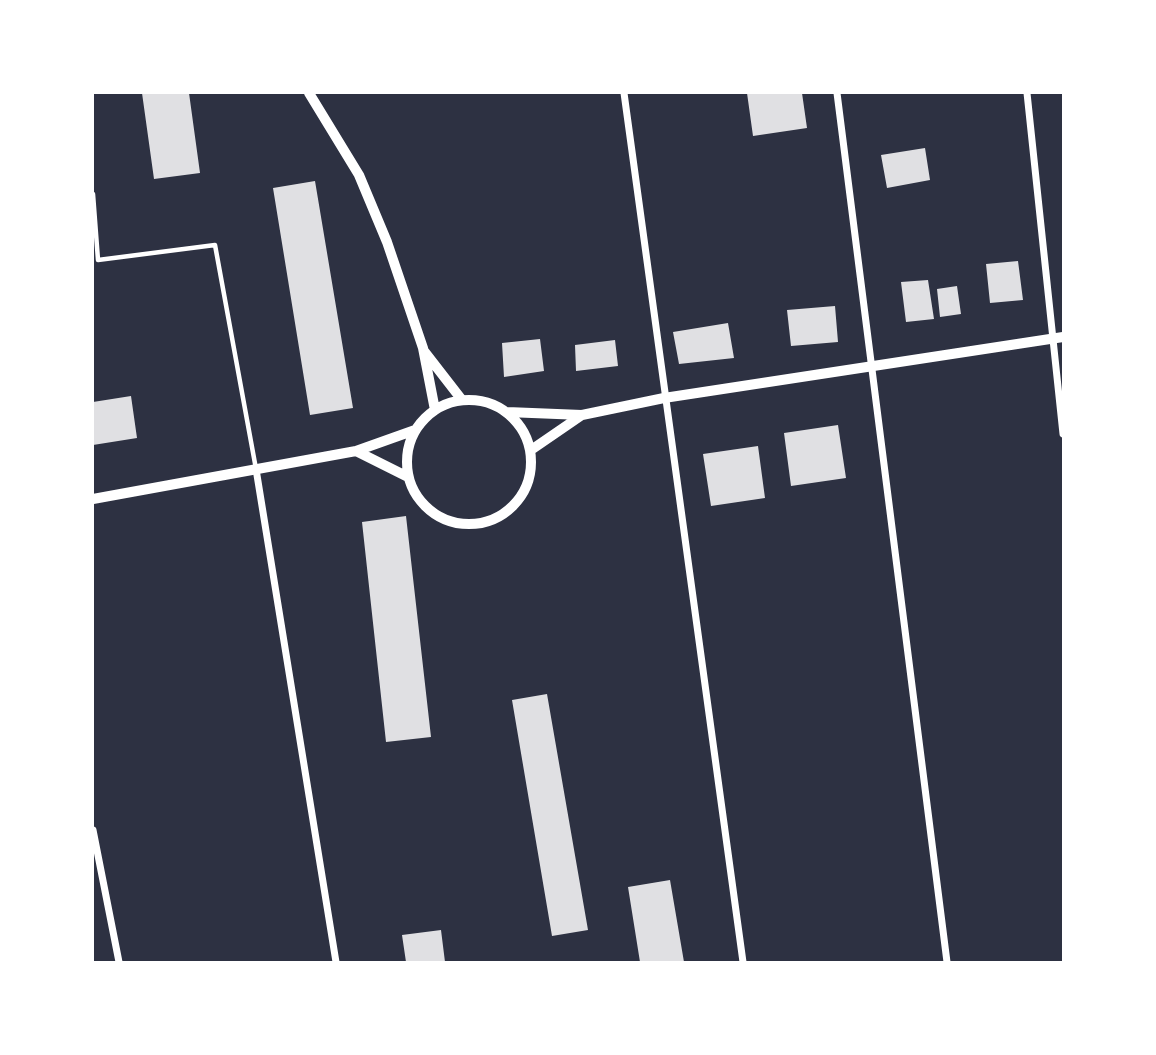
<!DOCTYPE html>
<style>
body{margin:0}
#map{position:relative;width:1156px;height:1055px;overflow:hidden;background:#2d3142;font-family:"Fira Sans",sans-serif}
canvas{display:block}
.frame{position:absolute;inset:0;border:94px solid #fff;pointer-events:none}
</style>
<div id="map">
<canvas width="1156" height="1055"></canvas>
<div class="frame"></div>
</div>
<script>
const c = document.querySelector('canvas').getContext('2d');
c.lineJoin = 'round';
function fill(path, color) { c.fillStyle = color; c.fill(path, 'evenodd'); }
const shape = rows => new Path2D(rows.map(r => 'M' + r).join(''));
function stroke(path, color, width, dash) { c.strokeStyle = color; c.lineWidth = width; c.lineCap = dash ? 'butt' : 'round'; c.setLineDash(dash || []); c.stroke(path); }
const building = shape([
 [142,93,189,93,200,173,154,179],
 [747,93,802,93,807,128,753,136],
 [925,148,930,180,887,188,881,155],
 [315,181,353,408,310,415,273,188],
 [1018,261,1023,300,990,303,986,264],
 [928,280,934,319,906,322,901,282],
 [957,286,961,314,940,317,937,289],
 [835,306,838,342,791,346,787,310],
 [728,323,734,358,679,364,673,332],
 [540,339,544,371,504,377,502,343],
 [615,340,618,366,576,371,575,345],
 [131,396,137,438,93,445,93,402],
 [838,425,846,478,791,486,784,433],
 [758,446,765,498,711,506,703,454],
 [406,516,431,737,386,742,362,522],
 [547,694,588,930,552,936,512,700],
 [670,880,684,962,640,962,628,887],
 [441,930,445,962,406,962,402,935]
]);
const service = shape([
 [93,194,98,260,215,245,256,469]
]);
const minor = shape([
 [624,93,743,962],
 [837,93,947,962],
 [1027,93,1063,434],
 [256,469,336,962],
 [93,830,119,962]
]);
const tertiary = shape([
 [309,93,359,175,387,242,423,348,435,410],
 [424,351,462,400],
 '407 462a62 62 0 1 1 124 0a62 62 0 1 1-124 0Z',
 [507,412,582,415,664,398,1063,337],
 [531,450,582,415],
 [356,451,408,477],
 [93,499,356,451,415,430]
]);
fill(building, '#e0e0e3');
stroke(service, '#fff', 4.5);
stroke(minor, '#fff', 7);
stroke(tertiary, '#fff', 10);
</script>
